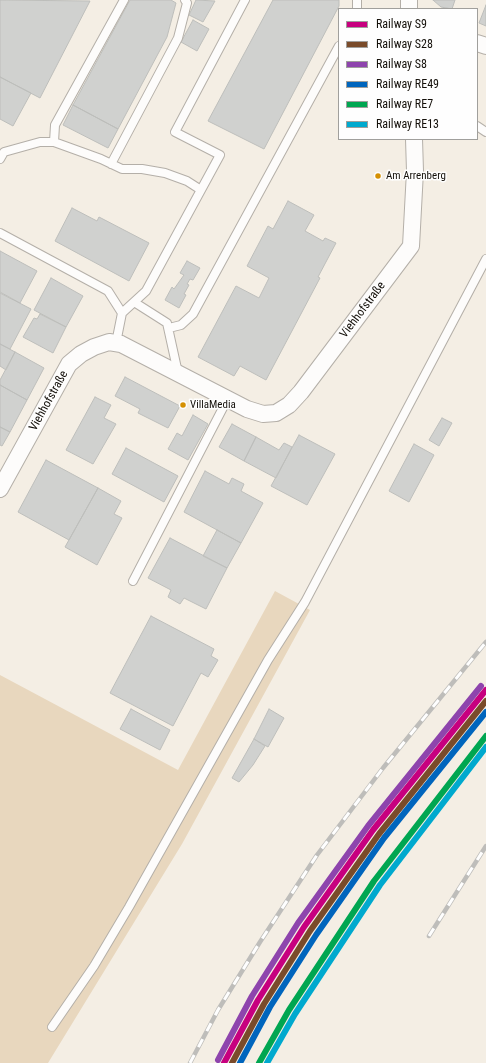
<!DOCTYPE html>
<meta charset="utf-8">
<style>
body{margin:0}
#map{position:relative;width:486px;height:1063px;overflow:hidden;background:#f4eee4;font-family:"Roboto Condensed",sans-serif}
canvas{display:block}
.legend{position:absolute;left:338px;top:8px;width:140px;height:132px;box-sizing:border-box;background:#fefefe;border:1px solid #a09f9c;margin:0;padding:5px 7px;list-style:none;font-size:12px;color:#14100a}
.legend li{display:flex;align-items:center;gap:8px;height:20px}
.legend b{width:20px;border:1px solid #a09f9c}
</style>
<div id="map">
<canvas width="486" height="1063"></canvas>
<ul class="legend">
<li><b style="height:5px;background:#c7007f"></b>Railway S9</li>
<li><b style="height:5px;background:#7a4b2a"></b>Railway S28</li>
<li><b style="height:5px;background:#8e44ad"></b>Railway S8</li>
<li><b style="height:5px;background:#0065bd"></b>Railway RE49</li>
<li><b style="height:5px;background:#00a651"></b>Railway RE7</li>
<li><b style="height:5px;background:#00a9ce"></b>Railway RE13</li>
</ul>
</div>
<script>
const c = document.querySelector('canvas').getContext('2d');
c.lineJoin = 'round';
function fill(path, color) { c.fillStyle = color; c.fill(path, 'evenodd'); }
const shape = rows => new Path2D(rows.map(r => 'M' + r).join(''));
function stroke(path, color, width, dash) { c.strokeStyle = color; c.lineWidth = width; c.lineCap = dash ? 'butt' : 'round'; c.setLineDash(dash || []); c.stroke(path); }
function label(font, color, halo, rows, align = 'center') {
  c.font = font + ' "Roboto Condensed",sans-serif'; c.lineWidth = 3; c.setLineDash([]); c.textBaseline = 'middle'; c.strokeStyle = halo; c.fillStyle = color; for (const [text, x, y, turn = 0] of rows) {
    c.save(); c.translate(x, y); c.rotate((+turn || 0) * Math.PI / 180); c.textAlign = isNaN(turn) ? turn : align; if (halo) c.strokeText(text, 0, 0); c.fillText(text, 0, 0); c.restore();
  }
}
const green = shape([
 [275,591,310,610,182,844,48,1063,0,1063,0,675,178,770]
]);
const building = shape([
 [0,0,90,1,40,98,0,77,0,0],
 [130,0,171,0,176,3,167,37,118,129,73,105,130,0],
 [196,0,215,1,203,22,189,15,196,0],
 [273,0,339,0,339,6,264,149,208,121,273,0],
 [433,0,455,0,452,9,441,7,433,0],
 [486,5,486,26,479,23,486,5],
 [193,20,209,29,197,51,181,42,193,20],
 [0,77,31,93,13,126,0,119,0,77],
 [73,105,118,129,108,148,63,125,73,105],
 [288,201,314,215,305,231,323,241,325,238,336,243,318,277,320,278,266,380,240,366,234,376,198,357,236,286,259,298,269,278,247,266,268,226,273,229,288,201],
 [72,208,97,221,99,217,149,243,129,281,55,241,72,208],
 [0,251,37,271,20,303,0,292,0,251],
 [187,261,200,268,193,280,190,279,187,284,189,285,184,294,186,295,179,308,165,300,172,287,174,289,184,275,180,273,187,261],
 [51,278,83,296,66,327,34,310,51,278],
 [0,293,31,309,10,349,0,344,0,293],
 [40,314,66,327,53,353,23,337,34,318,37,319,40,314],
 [0,344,15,352,6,370,0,366,0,344],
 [15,352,44,368,27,400,0,385,0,380,15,352],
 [125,377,180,406,168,428,138,413,140,409,115,396,125,377],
 [0,385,27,400,10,432,0,427,0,385],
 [95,397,111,405,104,418,116,424,93,464,66,450,95,397],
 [193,415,208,424,188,460,168,449,177,433,182,436,193,415],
 [442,418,452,423,439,446,429,440,442,418],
 [232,424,256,437,244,461,219,447,232,424],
 [0,427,10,432,2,446,0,445,0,427],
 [299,435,335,454,307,505,271,486,299,435],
 [256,437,279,450,284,443,292,447,276,478,244,461,256,437],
 [414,444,434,455,409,502,389,491,414,444],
 [126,448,178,476,164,502,112,474,126,448],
 [46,460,98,488,69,540,18,512,46,460],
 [205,471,229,484,232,478,244,484,241,491,263,503,241,543,184,512,205,471],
 [98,488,121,501,114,514,122,518,97,565,65,547,98,488],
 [217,530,241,543,227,568,203,556,217,530],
 [170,538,227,568,206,609,184,598,180,604,168,597,171,590,148,578,170,538],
 [151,616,214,649,211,656,218,660,208,677,201,673,173,726,110,693,151,616],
 [131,709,170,730,160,750,120,729,131,709],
 [269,709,284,718,268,747,254,739,269,709],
 [254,739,265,746,253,765,239,782,232,778,254,739]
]);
const service = shape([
 [357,0,357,9],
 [477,126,486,132],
 [54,142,55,125,124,0],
 [0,159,4,152,40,142,54,142,101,159,122,169,142,169,165,173,187,181,201,190],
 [111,164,178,38,187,3,185,0],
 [0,233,108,291,122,313],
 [134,302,167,323,178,373],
 [169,328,181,325,193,314,339,46],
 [116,343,122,313,146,291,220,155,175,132,245,0],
 [133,581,227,400],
 [52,1027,94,966,129,907,268,660,305,602,486,259]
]);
const minor = shape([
 [409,9,409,0],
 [477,43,486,46],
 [0,489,69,364,81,354,94,347,109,342,121,344,247,409,263,414,276,413,289,405,301,392,411,246,415,171,414,139]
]);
const rail = shape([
 [429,936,486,846],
 [190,1063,218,1010,260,942,317,855,383,768,486,642]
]);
const rail1 = shape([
 [224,1063,258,1000,304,927,373,830,486,690]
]);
const rail2 = shape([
 [232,1063,264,1004,310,931,379,834,486,701]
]);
const rail3 = shape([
 [218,1060,252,996,298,923,368,826,481,686]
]);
const rail4 = shape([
 [240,1063,270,1007,316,935,384,838,486,712]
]);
const rail5 = shape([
 [259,1063,289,1010,374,881,486,736]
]);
const rail6 = shape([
 [267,1063,295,1014,380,885,486,747]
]);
const markers = [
 [378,176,3.5,"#d59002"],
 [183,405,3.5,"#d59002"]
];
const busNames = [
 ["Am Arrenberg",386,176],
 ["VillaMedia",190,405]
];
const streetNames = [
 ["Viehhofstraße",363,310,-53],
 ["Viehhofstraße",49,401,-61]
];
fill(green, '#e8d7be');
fill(building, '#d0d1cf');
stroke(building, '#bdbebb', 1);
stroke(service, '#b4afa8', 10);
stroke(minor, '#b4afa8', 18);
stroke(service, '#fdfcfb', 8);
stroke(minor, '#fdfcfb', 16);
stroke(rail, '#bebdba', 4.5);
stroke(rail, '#fefefe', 3, [9]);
stroke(rail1, '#c7007f', 6);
stroke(rail2, '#7a4b2a', 6);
stroke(rail3, '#8e44ad', 6);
stroke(rail4, '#0065bd', 6);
stroke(rail5, '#00a651', 6);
stroke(rail6, '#00a9ce', 6);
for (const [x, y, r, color] of markers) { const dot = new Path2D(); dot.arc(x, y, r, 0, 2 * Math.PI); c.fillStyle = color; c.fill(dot); stroke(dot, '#fefefe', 1.5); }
label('11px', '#14100a', '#fefefe', busNames, 'left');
label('12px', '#14100a', '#fefefe', streetNames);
</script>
